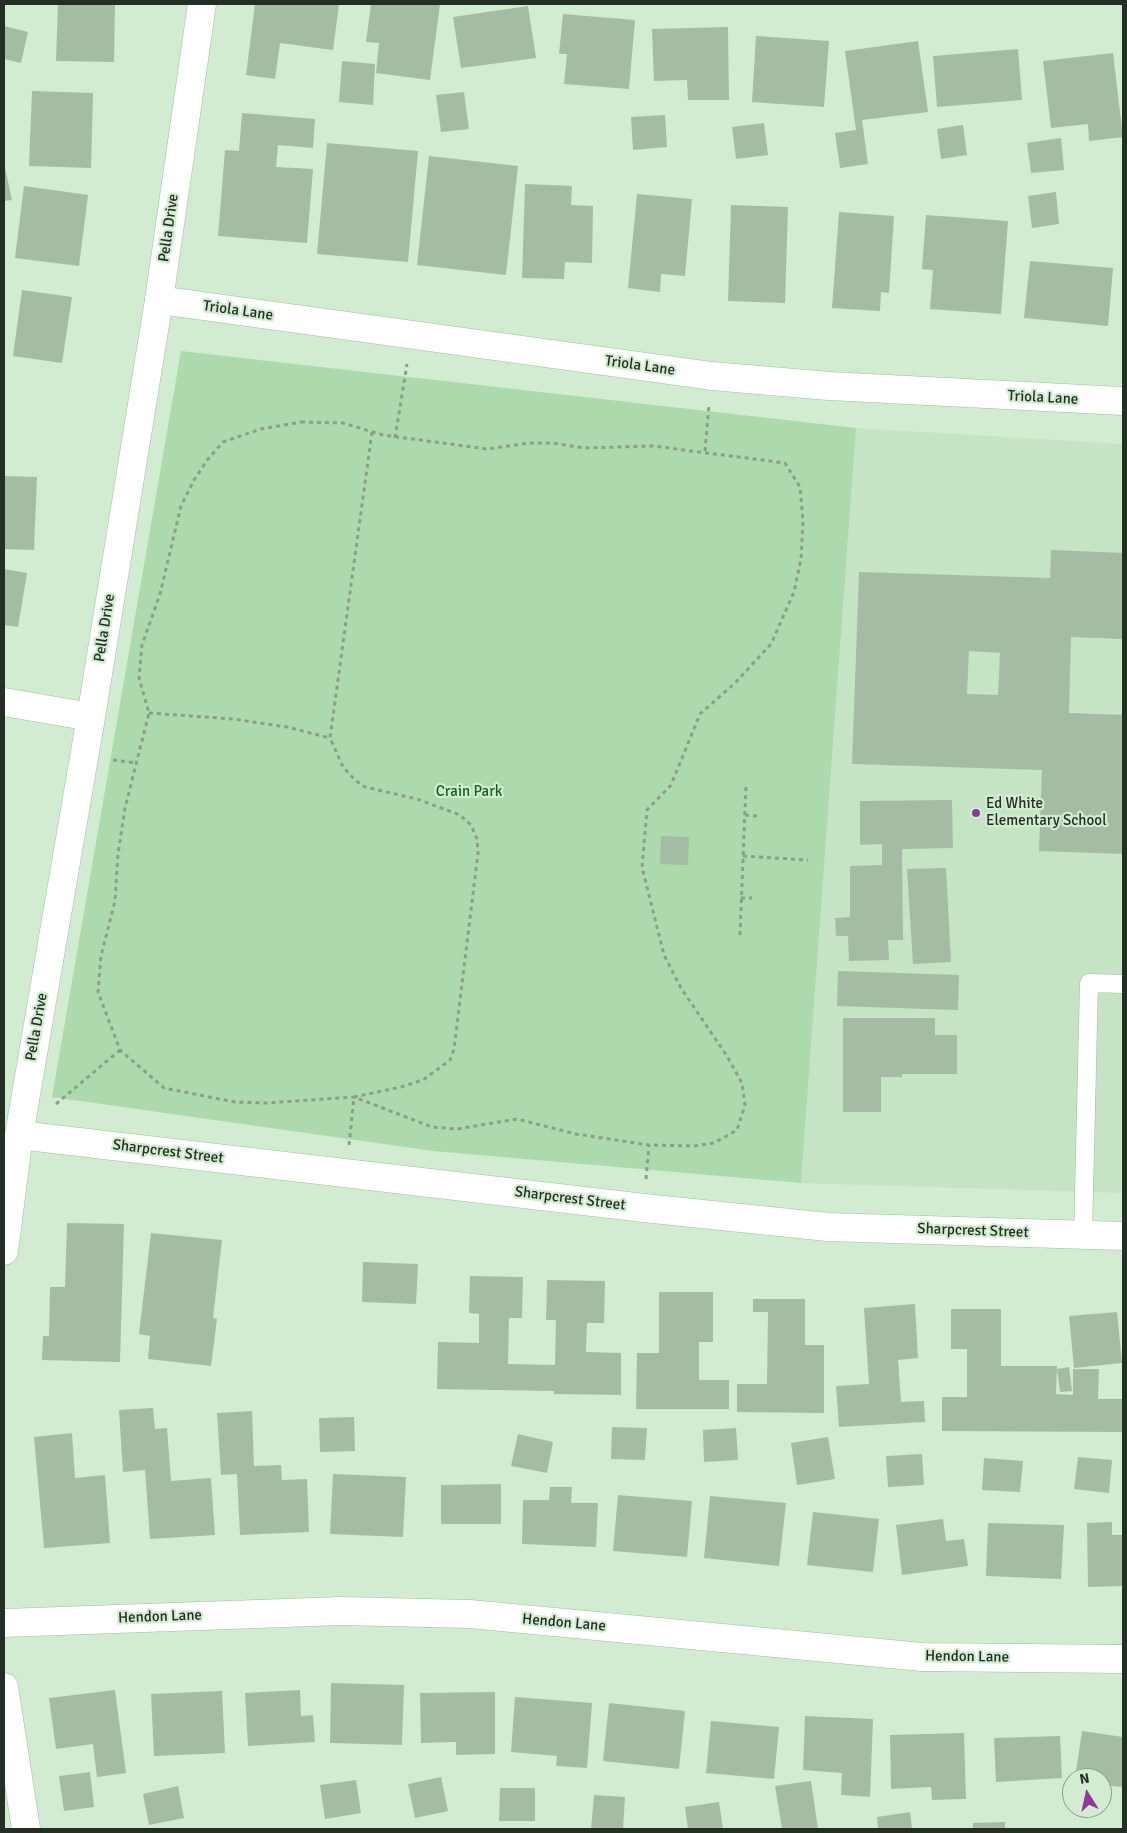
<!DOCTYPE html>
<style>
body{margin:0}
#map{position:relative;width:1127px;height:1833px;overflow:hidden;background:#d2ecd1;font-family:Signika,sans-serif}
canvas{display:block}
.frame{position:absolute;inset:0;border:5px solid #252e24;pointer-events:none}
.north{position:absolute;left:1062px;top:1768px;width:50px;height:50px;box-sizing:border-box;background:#d2ecd1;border:1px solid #8da08c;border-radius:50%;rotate:350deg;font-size:14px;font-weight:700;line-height:20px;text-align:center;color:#252e24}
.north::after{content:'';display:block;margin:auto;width:18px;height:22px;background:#94359d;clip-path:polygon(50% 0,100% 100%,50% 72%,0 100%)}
</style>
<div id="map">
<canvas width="1127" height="1833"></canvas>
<div class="frame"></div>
<div class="north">N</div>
</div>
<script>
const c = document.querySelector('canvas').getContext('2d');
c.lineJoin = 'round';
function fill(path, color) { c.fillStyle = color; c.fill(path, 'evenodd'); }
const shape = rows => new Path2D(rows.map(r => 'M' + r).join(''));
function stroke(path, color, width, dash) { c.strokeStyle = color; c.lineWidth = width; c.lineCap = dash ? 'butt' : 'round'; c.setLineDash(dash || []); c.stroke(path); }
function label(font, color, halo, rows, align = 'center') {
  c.font = font + ' Signika,sans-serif'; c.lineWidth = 4.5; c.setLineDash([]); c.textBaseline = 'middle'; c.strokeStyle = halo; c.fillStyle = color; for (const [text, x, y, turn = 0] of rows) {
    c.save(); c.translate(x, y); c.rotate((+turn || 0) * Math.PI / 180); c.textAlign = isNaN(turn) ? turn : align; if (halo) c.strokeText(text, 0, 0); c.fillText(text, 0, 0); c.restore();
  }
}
const built = shape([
 [856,428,1123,444,1123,1193,801,1183]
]);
const green = shape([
 [181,351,856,428,801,1183,433,1151,52,1097]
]);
const building = shape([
 [58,4,115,4,114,62,56,61],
 [255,4,339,4,333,50,280,43,275,79,246,75],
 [371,4,440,4,430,80,376,73,379,43,366,42],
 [528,6,536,58,461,68,453,17],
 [563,14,635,20,629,89,564,84,567,54,559,54],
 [4,26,28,32,21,63,4,59],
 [728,27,729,100,688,100,687,80,654,81,652,29],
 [756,36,829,41,824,107,752,102],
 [918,41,928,112,862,120,868,164,840,168,835,133,856,130,845,51],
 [1018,49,1022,100,937,107,933,56],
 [1113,53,1123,137,1089,141,1088,124,1051,128,1043,61],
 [342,61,375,64,373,105,339,102],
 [32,91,93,93,91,168,29,166],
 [464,92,469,129,441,132,436,95],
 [242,113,315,119,313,148,278,145,276,167,313,169,307,243,218,236,225,150,239,151],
 [665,115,667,147,633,150,631,117],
 [764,123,768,155,736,159,732,127],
 [963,125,967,155,941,159,937,129],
 [1061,138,1064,170,1031,173,1027,143],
 [327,143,418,151,408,262,317,254],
 [429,156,518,166,506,275,417,265],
 [5,168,12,200,4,201,4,169],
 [525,184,572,186,571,205,593,206,592,263,565,262,564,279,522,278],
 [24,186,88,195,79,266,15,258],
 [1056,192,1059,224,1032,228,1028,196],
 [637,194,692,199,685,276,661,274,660,292,628,288],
 [731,205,788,207,785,303,728,301],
 [839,212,894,216,889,293,881,292,880,311,832,308],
 [926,215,1008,221,1001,314,930,309,933,270,922,269],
 [1030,261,1113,268,1108,326,1024,318],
 [22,290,72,297,62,363,13,356],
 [4,476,37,477,34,550,4,549],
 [1051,550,1123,553,1123,639,1071,637,1069,713,1123,715,1123,854,1039,851,1042,770,852,764,859,572,1050,578],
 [969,651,1000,653,998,695,967,694],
 [4,569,27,573,18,627,4,625],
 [952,800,953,848,902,849,903,940,888,940,889,960,849,961,848,936,836,936,835,918,850,917,850,866,882,865,882,844,860,845,860,801],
 [661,836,689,837,688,865,660,864],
 [946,868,951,962,913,964,907,869],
 [838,971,959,975,958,1010,837,1006],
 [843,1018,935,1018,935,1035,957,1035,957,1074,902,1074,902,1077,881,1077,881,1112,843,1112],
 [67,1223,124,1224,120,1362,42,1360,43,1336,49,1336,50,1287,65,1287],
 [151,1233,222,1240,213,1318,217,1319,211,1366,148,1359,150,1336,139,1334],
 [363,1262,418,1264,416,1304,362,1302],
 [470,1276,523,1277,522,1318,509,1318,508,1364,555,1365,556,1320,546,1320,547,1280,605,1281,604,1323,587,1323,586,1352,621,1353,621,1395,554,1394,554,1391,437,1389,438,1342,479,1343,479,1314,469,1313],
 [659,1292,713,1292,713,1342,699,1342,699,1380,729,1380,729,1409,636,1409,637,1353,659,1353],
 [753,1299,805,1299,805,1345,824,1345,824,1413,737,1412,737,1384,767,1384,768,1312,753,1312],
 [915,1304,918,1358,898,1360,901,1402,924,1401,925,1422,839,1427,836,1386,869,1384,864,1308],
 [951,1309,1001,1309,1001,1366,1057,1366,1056,1394,1073,1395,1073,1369,1099,1369,1098,1399,1123,1399,1123,1432,942,1431,942,1397,967,1397,967,1349,951,1349],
 [1117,1312,1122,1363,1074,1368,1069,1316],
 [1069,1367,1072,1391,1060,1392,1057,1369],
 [153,1408,155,1429,167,1428,171,1481,211,1478,215,1535,150,1539,145,1470,123,1472,119,1410],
 [252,1411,254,1466,281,1465,282,1480,307,1479,309,1532,240,1535,237,1474,221,1475,217,1413],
 [354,1417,355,1451,320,1452,319,1418],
 [612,1427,647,1428,645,1460,611,1459],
 [736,1428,738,1460,704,1462,703,1430],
 [72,1433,75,1478,105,1475,110,1543,44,1548,34,1437],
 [518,1434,553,1442,547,1473,511,1466],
 [828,1437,835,1479,797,1485,791,1443],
 [922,1454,924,1485,888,1487,886,1456],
 [1078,1457,1112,1460,1109,1493,1074,1489],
 [984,1458,1023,1461,1020,1492,982,1490],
 [333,1474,406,1477,403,1537,330,1534],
 [501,1484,501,1524,441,1524,441,1485],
 [550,1487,572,1487,571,1503,598,1503,596,1547,522,1544,523,1500,549,1500],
 [618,1495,692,1501,687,1557,613,1551],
 [710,1496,786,1503,779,1566,704,1558],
 [813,1512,879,1519,873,1572,807,1565],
 [943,1519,946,1541,964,1539,968,1566,902,1575,896,1525],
 [1112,1522,1112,1535,1123,1535,1123,1586,1088,1587,1087,1523],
 [988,1523,1064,1525,1061,1579,986,1576],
 [331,1683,404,1685,402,1745,330,1743],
 [115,1690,126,1773,97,1777,93,1744,56,1749,49,1698],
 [300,1690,301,1716,313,1715,315,1742,248,1746,245,1693],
 [222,1691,225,1753,154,1756,151,1694],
 [495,1692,495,1754,456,1755,456,1742,421,1743,420,1693],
 [515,1697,592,1703,587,1768,556,1766,557,1756,511,1752],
 [609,1703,685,1711,679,1769,603,1761],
 [805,1716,873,1719,870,1797,841,1795,842,1773,803,1770],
 [711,1721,779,1727,774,1779,706,1773],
 [1082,1731,1123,1737,1123,1787,1102,1785,1102,1778,1075,1778],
 [964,1733,966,1799,932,1800,931,1787,891,1789,890,1735],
 [1060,1736,1062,1778,996,1782,994,1738],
 [90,1772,94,1807,64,1811,59,1776],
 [441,1777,448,1811,415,1818,408,1784],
 [356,1780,361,1813,325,1819,320,1785],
 [811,1781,818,1829,782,1829,775,1786],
 [178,1786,184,1818,149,1825,143,1794],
 [500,1788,535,1788,535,1821,499,1821],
 [594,1795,625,1797,623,1829,591,1829],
 [719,1802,723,1829,688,1829,685,1807],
 [910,1812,912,1829,878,1829,877,1817],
 [1005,1822,1005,1829,973,1829,973,1823]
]);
const path = shape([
 [301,422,343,423,383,435,487,449,529,443,553,443,584,448,653,446,785,463,800,487,803,521,801,559,794,592,771,644,736,682,700,714,671,785,647,810,642,867,664,955,681,988,727,1056,742,1083,745,1105,737,1130,714,1143,694,1146,649,1145,576,1134,517,1119,457,1129,432,1127,354,1097,266,1103,235,1102,164,1088,120,1050,98,992,101,956,115,901,118,854,125,808,149,713,139,678,142,645,160,594,181,506,194,480,208,459,223,442,261,429,301,422],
 [395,438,407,364],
 [705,451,709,405],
 [149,713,233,719,287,727,330,738],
 [113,760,137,763],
 [745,815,757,816],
 [743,856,808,860],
 [741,898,752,898],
 [740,935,746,784],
 [56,1104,120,1050],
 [349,1145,354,1097,401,1087,423,1080,450,1060,454,1049,478,853,477,839,471,825,460,815,417,799,365,787,355,780,343,767,330,738,372,432],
 [646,1179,649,1145]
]);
const service = shape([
 [1083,1235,1089,983,1123,984]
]);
const minor = shape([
 [4,702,91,717],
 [19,1135,644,1208,828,1227,1123,1236],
 [4,1251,19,1135,91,717,159,300,202,4],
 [4,1623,341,1611,470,1614,922,1657,1123,1659],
 [4,1687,26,1829]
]);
const tertiary = shape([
 [159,300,712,376,829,386,1123,401]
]);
const markers = [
 [976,813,5,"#94359d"]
];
const streetNames = [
 ["Pella Drive",169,228,-82],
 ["Triola Lane",238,311,8],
 ["Triola Lane",640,366,8],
 ["Triola Lane",1043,398,3],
 ["Pella Drive",105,628,-81],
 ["Pella Drive",37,1027,-80],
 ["Sharpcrest Street",168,1152,7],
 ["Sharpcrest Street",570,1199,7],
 ["Sharpcrest Street",973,1231,2],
 ["Hendon Lane",160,1617,-2],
 ["Hendon Lane",564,1623,5],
 ["Hendon Lane",967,1657,1]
];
const parkNames = [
 ["Crain Park",469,792]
];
const poiNames = [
 ["Ed White",986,804],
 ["Elementary School",986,821]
];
fill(built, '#c5e4c3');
fill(green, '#addaac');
fill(building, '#a4bca3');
stroke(service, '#a2bba1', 19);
stroke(minor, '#a2bba1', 29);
stroke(tertiary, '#a2bba1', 29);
stroke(path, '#8b9e8a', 3, [4, 4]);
stroke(service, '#fff', 18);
stroke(minor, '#fff', 28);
stroke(tertiary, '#fff', 28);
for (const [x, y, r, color] of markers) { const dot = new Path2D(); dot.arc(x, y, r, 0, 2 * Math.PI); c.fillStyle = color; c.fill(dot); stroke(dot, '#d2ecd1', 2); }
label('15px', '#252e24', '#d2ecd1', streetNames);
label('15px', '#13601b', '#d2ecd1', parkNames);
label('15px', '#252e24', '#d2ecd1', poiNames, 'left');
</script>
